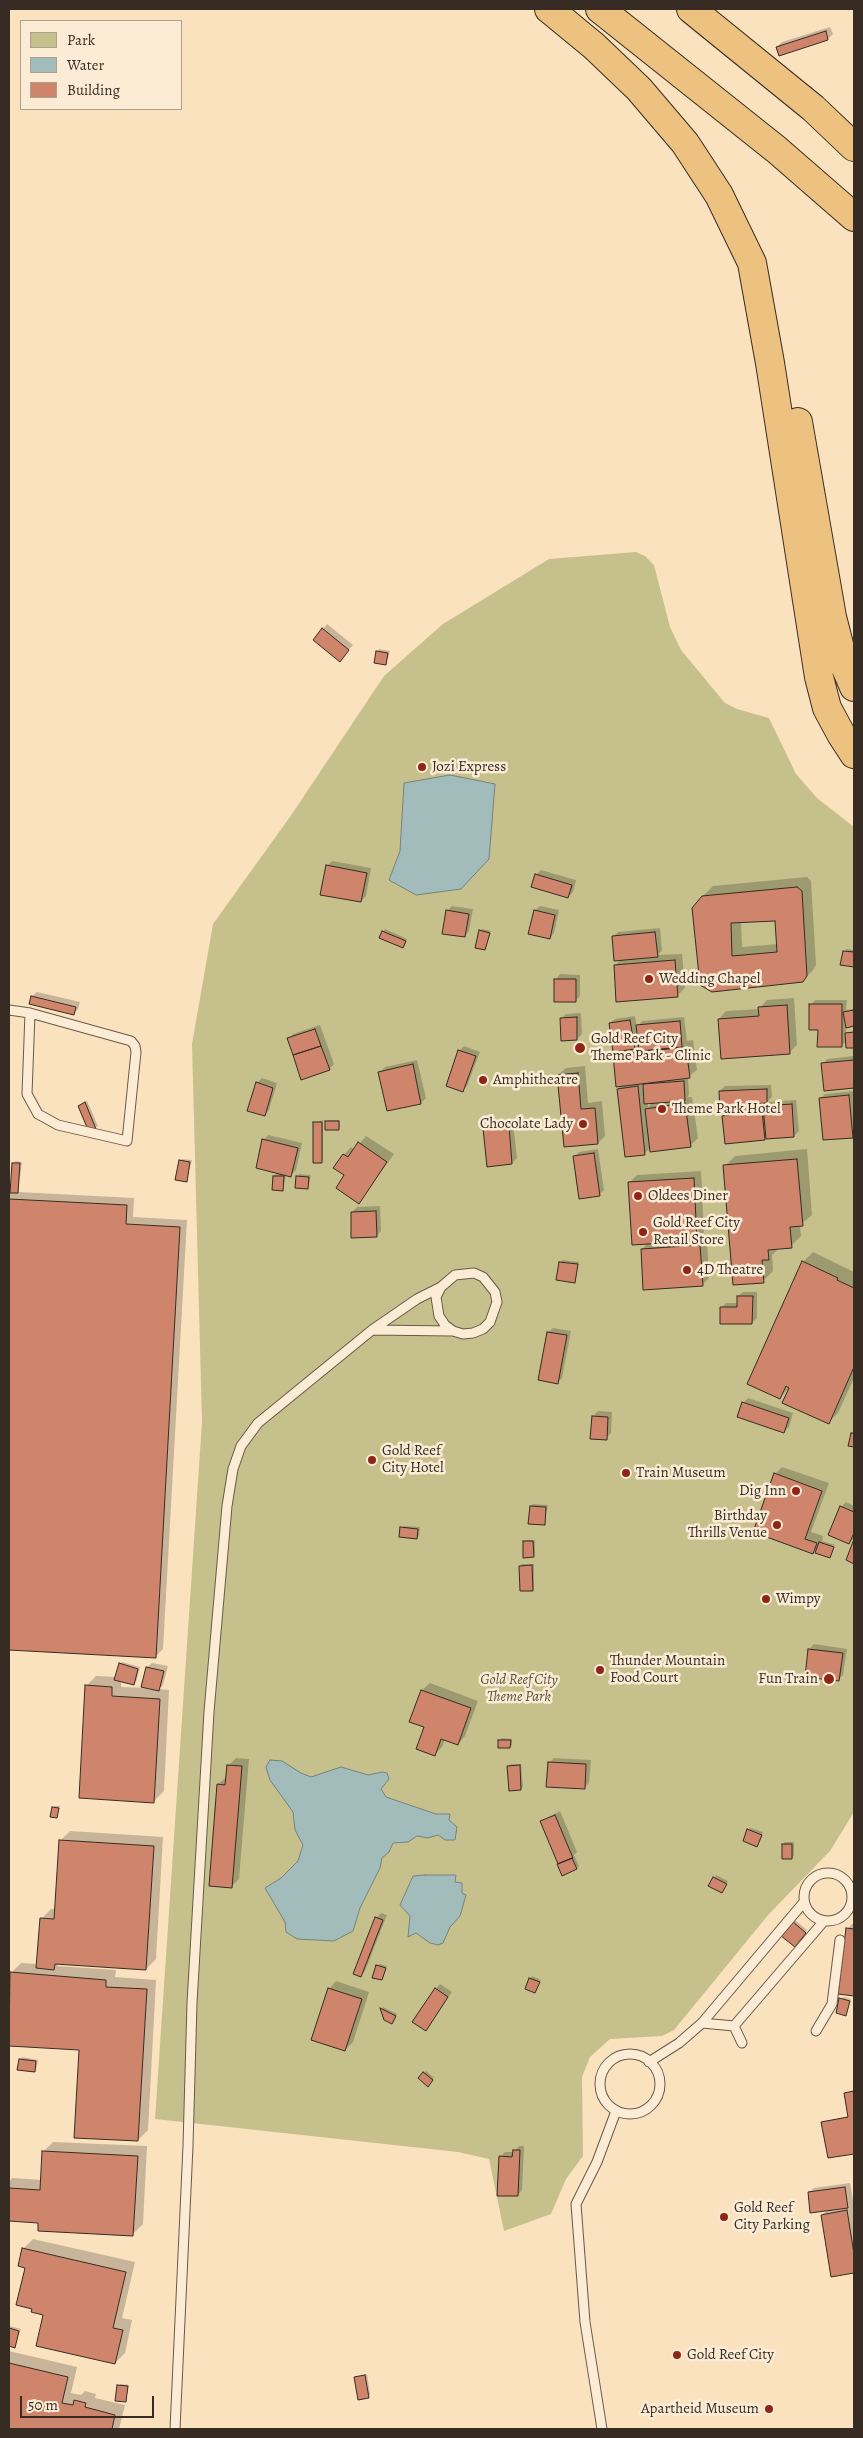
<!DOCTYPE html>
<style>
body{margin:0}
#map{position:relative;width:863px;height:2438px;overflow:hidden;background:#fae2bf;font-family:Alegreya,serif}
canvas{display:block}
.frame{position:absolute;inset:0;border:10px solid #362c23;pointer-events:none}
.legend{position:absolute;left:20px;top:20px;width:162px;height:90px;box-sizing:border-box;background:#fcecd5;border:1px solid #ad9f8e;margin:0;padding:6px 9px;list-style:none;font-size:15px;color:#362c23}
.legend li{display:flex;align-items:center;gap:10px;height:25px}
.legend b{width:25px;border:1px solid #ad9f8e}
.scale{position:absolute;left:20px;top:2396px;width:134px;height:22px;box-sizing:border-box;border:2px solid #362c23;border-top:0;padding-left:6px;font-size:15px;line-height:18px;white-space:nowrap;color:#362c23;-webkit-text-stroke:4px #fcecd5;paint-order:stroke}
</style>
<div id="map">
<canvas width="863" height="2438"></canvas>
<div class="frame"></div>
<ul class="legend">
<li><b style="height:14px;background:#c6c18c"></b>Park</li>
<li><b style="height:14px;background:#a2bcbb"></b>Water</li>
<li><b style="height:14px;background:#ce856b"></b>Building</li>
</ul>
<div class="scale">50 m</div>
</div>
<script>
const c = document.querySelector('canvas').getContext('2d');
c.lineJoin = 'round';
function fill(path, color) { c.fillStyle = color; c.fill(path, 'evenodd'); }
const shape = rows => new Path2D(rows.map(r => 'M' + r).join(''));
function stroke(path, color, width, dash) { c.strokeStyle = color; c.lineWidth = width; c.lineCap = dash ? 'butt' : 'round'; c.setLineDash(dash || []); c.stroke(path); }
function label(font, color, halo, rows, align = 'center') {
  c.font = font + ' Alegreya,serif'; c.lineWidth = 5; c.setLineDash([]); c.textBaseline = 'middle'; c.strokeStyle = halo; c.fillStyle = color; for (const [text, x, y, turn = 0] of rows) {
    c.save(); c.translate(x, y); c.rotate((+turn || 0) * Math.PI / 180); c.textAlign = isNaN(turn) ? turn : align; if (halo) c.strokeText(text, 0, 0); c.fillText(text, 0, 0); c.restore();
  }
}
const green = shape([
 [636,552,645,556,654,565,670,627,681,650,725,703,737,709,769,718,796,774,817,798,854,827,854,1812,830,1851,769,1914,674,2030,662,2036,610,2039,590,2057,582,2077,583,2156,566,2179,551,2214,504,2231,489,2159,458,2152,155,2119,202,1422,192,1044,213,924,292,814,384,676,443,624,549,559]
]);
const water = shape([
 [450,775,495,784,489,859,461,889,416,895,389,880,400,851,404,783,450,775],
 [270,1760,282,1761,301,1773,311,1777,341,1767,368,1775,382,1772,387,1773,389,1779,381,1789,386,1797,436,1814,450,1814,449,1820,457,1827,455,1840,445,1840,438,1835,428,1838,417,1836,408,1842,393,1843,389,1852,382,1858,380,1868,360,1908,353,1931,334,1941,297,1939,286,1932,285,1922,265,1888,281,1878,298,1861,303,1845,295,1830,293,1812,270,1780,266,1767,270,1760],
 [425,1875,456,1875,455,1882,462,1883,462,1893,466,1895,460,1916,450,1927,443,1943,438,1945,430,1943,416,1933,408,1937,410,1916,400,1905,413,1876,425,1875]
]);
const shadow = shape([
 [830,27,833,34,828,39,779,54,777,47,782,42],
 [327,624,353,645,344,655,323,629],
 [379,649,390,651,386,664,377,652],
 [332,861,371,868,366,896,361,901,327,866],
 [541,870,576,880,573,892,568,897,536,875],
 [807,877,811,881,816,965,813,970,802,981,712,991,703,896,713,886],
 [776,920,778,944,742,947,741,922],
 [452,906,473,909,469,931,465,936,447,911],
 [540,906,559,910,554,933,550,938,535,910],
 [660,928,662,951,657,955,682,954,685,988,677,996,615,966,621,959,613,937,618,932],
 [385,929,407,939,405,945,403,947,381,937],
 [482,929,491,931,485,949,480,931],
 [846,949,854,950,854,966,842,964],
 [560,974,580,975,580,996,575,1001,556,979],
 [37,992,80,1002,78,1009,74,1013,32,996],
 [794,998,797,1045,789,1053,719,1019,726,1011,759,1009,767,1000],
 [815,1000,847,1000,846,1010,854,1009,854,1025,846,1026,846,1034,854,1031,854,1046,847,1047,847,1041,841,1046,819,1028,811,1005],
 [581,1013,582,1034,577,1039,562,1018,566,1014],
 [635,1016,637,1027,642,1021,684,1017,687,1041,693,1040,697,1070,688,1077,689,1095,687,1097,692,1097,698,1138,690,1146,651,1147,644,1154,618,1089,622,1085,614,1056,620,1050,610,1023,615,1019],
 [648,1102,653,1102,648,1107],
 [320,1025,334,1064,329,1069,289,1039,293,1034],
 [464,1046,480,1052,467,1086,462,1091,459,1051],
 [854,1056,854,1086,826,1090,823,1064,827,1059],
 [417,1060,426,1098,421,1103,388,1110,380,1072,385,1067],
 [585,1066,588,1103,602,1101,605,1136,598,1143,558,1075,566,1068],
 [262,1078,277,1083,269,1110,265,1115,257,1083],
 [771,1085,772,1097,767,1102,796,1100,799,1131,794,1136,767,1136,764,1139,723,1116,728,1111,720,1091,725,1086],
 [756,1102,769,1102,765,1107,753,1109],
 [853,1091,854,1134,852,1136,820,1099,825,1094],
 [87,1101,98,1126,90,1130,80,1106],
 [323,1120,323,1159,321,1161,314,1123],
 [328,1120,340,1120,340,1127,338,1129,326,1122],
 [513,1122,517,1158,512,1163,484,1129,489,1124],
 [268,1135,302,1143,296,1170,291,1175,286,1174,283,1189,274,1176,278,1172,264,1140],
 [366,1136,394,1154,359,1202,346,1175,344,1155,351,1147,354,1150],
 [598,1149,604,1190,599,1195,574,1157,579,1152],
 [807,1149,812,1215,800,1225,801,1236,791,1246,778,1249,772,1255,773,1271,763,1281,725,1166,735,1156],
 [182,1159,192,1160,186,1181,180,1161],
 [15,1161,22,1162,18,1192,134,1198,133,1217,187,1220,163,1649,155,1657,9,1649,9,1191,11,1191,13,1164],
 [701,1171,704,1232,698,1238,707,1238,709,1278,702,1285,642,1249,648,1243,629,1183,637,1175],
 [299,1174,311,1175,308,1188,297,1177],
 [380,1206,381,1231,376,1236,352,1212,357,1207],
 [813,1252,854,1272,854,1378,838,1413,828,1423,791,1386,779,1398,803,1262],
 [562,1260,579,1262,575,1281,560,1262],
 [743,1292,757,1292,757,1318,752,1323,722,1307,726,1303,738,1303,738,1296],
 [553,1328,571,1331,562,1378,558,1382,548,1332],
 [748,1398,793,1413,789,1427,784,1432,743,1403],
 [598,1411,612,1412,611,1433,606,1438,593,1416],
 [782,1467,829,1483,811,1532,823,1536,822,1541,835,1545,830,1556,819,1546,813,1552,754,1531,775,1474],
 [846,1502,854,1506,854,1538,849,1543,841,1507],
 [533,1504,548,1505,544,1524,531,1506],
 [404,1526,420,1527,419,1536,417,1538,402,1528],
 [526,1540,535,1540,535,1554,533,1556,524,1542],
 [522,1564,534,1564,534,1588,532,1590,520,1566],
 [814,1644,847,1649,843,1675,838,1680,809,1649],
 [122,1662,140,1667,136,1682,133,1684,121,1681,121,1687,148,1688,147,1667,152,1663,168,1666,163,1685,159,1689,169,1690,164,1791,154,1801,86,1686,96,1676,116,1677],
 [430,1683,478,1701,465,1736,458,1744,445,1739,442,1747,435,1754,425,1727,411,1721,422,1690],
 [502,1738,512,1739,512,1745,510,1747,499,1740],
 [236,1758,249,1759,239,1879,232,1886,218,1784,227,1777,228,1766],
 [554,1758,591,1760,589,1783,584,1788,549,1763],
 [511,1764,521,1764,523,1787,521,1789,509,1766],
 [55,1806,60,1806,57,1817,53,1808],
 [560,1811,577,1852,574,1855,579,1866,577,1868,541,1822],
 [750,1828,763,1832,757,1845,748,1830],
 [70,1831,163,1837,156,1959,146,1969,59,1963,57,1966,116,1970,115,1977,156,1980,148,2130,138,2140,80,2049,9,2045,11,1973,21,1963,38,1964,41,1919,51,1909,56,1909,60,1841],
 [785,1842,794,1842,794,1856,792,1858,783,1845],
 [716,1875,728,1881,722,1892,710,1885],
 [381,1913,387,1915,365,1971,360,1976,376,1918],
 [795,1920,807,1930,797,1943,793,1922],
 [852,1924,854,1924,854,1995,839,1993,847,1929],
 [379,1964,387,1966,382,1979,377,1966],
 [532,1976,541,1980,535,1992,526,1988],
 [336,1981,369,1992,353,2042,345,2050,329,1989],
 [440,1984,452,1992,426,2030,436,1989],
 [843,1997,851,1999,846,2015,841,1999],
 [383,2007,397,2014,394,2021,385,2019,382,2009],
 [22,2057,38,2060,36,2069,34,2071,20,2059],
 [426,2071,434,2078,428,2085,419,2078],
 [854,2090,854,2152,829,2157,822,2122,849,2116,845,2093],
 [53,2142,147,2146,143,2224,133,2234,40,2222,9,2220,9,2182,12,2178,42,2180,43,2152],
 [519,2146,524,2146,522,2190,518,2195,500,2157,505,2152,514,2152],
 [850,2183,854,2206,854,2271,832,2275,822,2215,828,2209,809,2193,814,2188],
 [33,2239,135,2262,122,2318,132,2320,125,2353,115,2363,33,2308,23,2249],
 [9,2326,21,2329,15,2346,9,2345],
 [9,2351,77,2367,71,2393,81,2395,85,2391,96,2394,95,2398,125,2405,119,2429,9,2429],
 [367,2374,370,2394,368,2397,355,2377],
 [120,2384,129,2385,125,2401,118,2386]
]);
const building = shape([
 [826,31,828,40,779,56,776,47,826,31],
 [322,628,349,650,340,662,313,640,322,628],
 [376,651,388,653,386,665,374,663,376,651],
 [326,865,367,873,361,902,320,895,326,865],
 [535,874,572,885,568,898,531,887,535,874],
 [797,887,802,891,807,976,803,982,712,992,700,985,692,908,702,896,797,887],
 [775,921,777,952,732,956,731,923,775,921],
 [446,910,469,914,465,937,442,934,446,910],
 [534,910,555,915,550,939,528,934,534,910],
 [479,930,490,933,485,950,475,948,479,930],
 [382,931,406,941,403,948,379,938,382,931],
 [655,932,658,957,614,961,612,936,655,932],
 [843,951,854,952,854,967,840,965,843,951],
 [675,960,678,997,616,1002,614,965,675,960],
 [554,979,576,979,576,1002,554,1002,554,979],
 [31,996,76,1007,74,1015,29,1004,31,996],
 [809,1004,842,1004,842,1047,817,1047,818,1030,809,1030,809,1004],
 [787,1005,790,1054,721,1059,718,1019,759,1016,758,1007,787,1005],
 [854,1010,854,1026,846,1028,843,1012,854,1010],
 [577,1017,577,1040,561,1041,560,1018,577,1017],
 [630,1020,635,1049,613,1052,609,1023,630,1020],
 [680,1021,682,1047,639,1051,636,1025,680,1021],
 [315,1029,321,1046,293,1055,287,1038,315,1029],
 [854,1032,854,1048,846,1048,845,1033,854,1032],
 [321,1046,330,1070,301,1080,293,1055,321,1046],
 [686,1047,690,1078,616,1087,613,1055,686,1047],
 [458,1050,476,1056,463,1092,446,1086,458,1050],
 [854,1060,854,1088,824,1091,821,1063,854,1060],
 [413,1064,421,1104,387,1111,378,1072,413,1064],
 [578,1073,581,1109,595,1108,598,1144,564,1147,557,1075,578,1073],
 [684,1081,685,1101,644,1104,643,1084,684,1081],
 [256,1082,273,1088,265,1116,247,1111,256,1082],
 [638,1086,645,1155,625,1157,617,1089,638,1086],
 [767,1089,767,1103,752,1104,752,1112,720,1113,719,1091,767,1089],
 [849,1095,853,1138,823,1140,819,1098,849,1095],
 [85,1102,96,1129,89,1132,78,1106,85,1102],
 [685,1103,691,1147,650,1152,645,1109,685,1103],
 [792,1104,794,1137,766,1139,763,1106,792,1104],
 [762,1111,765,1140,725,1144,722,1116,762,1111],
 [325,1121,339,1121,339,1130,325,1130,325,1121],
 [313,1122,322,1122,322,1163,313,1163,313,1122],
 [509,1126,512,1164,487,1167,483,1128,509,1126],
 [262,1139,298,1148,291,1177,256,1168,262,1139],
 [358,1142,387,1162,359,1204,336,1188,344,1175,333,1168,343,1154,348,1157,358,1142],
 [594,1153,600,1196,579,1199,573,1156,594,1153],
 [797,1159,803,1226,790,1227,792,1248,768,1250,769,1260,762,1260,764,1283,733,1285,723,1165,797,1159],
 [179,1160,190,1162,187,1182,175,1180,179,1160],
 [12,1163,20,1163,18,1193,10,1193,12,1163],
 [273,1176,284,1176,283,1191,272,1190,273,1176],
 [296,1176,309,1177,308,1189,295,1188,296,1176],
 [694,1178,697,1241,632,1245,628,1182,694,1178],
 [9,1199,127,1205,126,1224,180,1227,156,1658,9,1650,9,1199],
 [376,1211,377,1237,351,1238,351,1212,376,1211],
 [700,1245,703,1286,643,1290,641,1249,700,1245],
 [802,1261,838,1278,837,1280,854,1288,854,1367,829,1424,782,1403,789,1388,786,1386,780,1399,747,1384,802,1261],
 [559,1262,578,1264,575,1283,556,1280,559,1262],
 [737,1296,753,1296,752,1324,720,1324,720,1307,737,1307,737,1296],
 [547,1332,567,1335,558,1384,538,1380,547,1332],
 [742,1402,789,1418,784,1433,737,1417,742,1402],
 [592,1416,608,1417,607,1440,590,1439,592,1416],
 [851,1433,854,1433,854,1447,848,1446,851,1433],
 [774,1473,822,1491,805,1539,817,1543,813,1554,753,1532,774,1473],
 [530,1506,546,1507,545,1525,528,1524,530,1506],
 [840,1506,854,1512,854,1533,849,1544,828,1535,840,1506],
 [400,1527,418,1529,417,1539,399,1537,400,1527],
 [854,1539,854,1564,846,1560,854,1539],
 [523,1541,533,1541,534,1557,523,1558,523,1541],
 [819,1542,834,1547,830,1558,815,1553,819,1542],
 [532,1565,533,1591,520,1591,519,1566,532,1565],
 [808,1649,843,1653,839,1681,805,1677,808,1649],
 [119,1663,138,1669,134,1685,114,1680,119,1663],
 [146,1667,164,1671,159,1691,141,1687,146,1667],
 [85,1685,112,1687,112,1696,160,1699,154,1803,79,1798,85,1685],
 [421,1690,471,1708,458,1745,441,1739,435,1756,416,1749,424,1727,409,1722,421,1690],
 [498,1740,511,1740,510,1748,498,1748,498,1740],
 [548,1762,586,1764,585,1789,546,1787,548,1762],
 [227,1765,242,1766,232,1888,209,1886,217,1784,225,1785,227,1765],
 [520,1765,521,1790,509,1791,507,1766,520,1765],
 [52,1807,59,1808,57,1818,50,1817,52,1807],
 [555,1815,573,1858,558,1864,540,1821,555,1815],
 [747,1829,762,1835,757,1847,743,1841,747,1829],
 [59,1840,154,1846,146,1970,55,1964,54,1970,36,1968,40,1918,54,1919,59,1840],
 [782,1844,792,1844,792,1859,782,1859,782,1844],
 [572,1858,577,1869,562,1876,557,1864,572,1858],
 [713,1877,727,1884,722,1893,708,1886,713,1877],
 [375,1917,383,1920,361,1977,353,1974,375,1917],
 [792,1921,806,1933,795,1947,781,1936,792,1921],
 [846,1928,854,1929,854,1996,838,1994,846,1928],
 [376,1965,386,1968,382,1980,372,1978,376,1965],
 [10,1972,106,1980,106,1987,147,1989,138,2141,74,2138,79,2050,9,2046,10,1972],
 [529,1978,540,1982,535,1993,525,1989,529,1978],
 [328,1988,362,1999,345,2051,311,2040,328,1988],
 [435,1988,448,1997,426,2031,412,2022,435,1988],
 [839,1998,850,2001,846,2016,836,2013,839,1998],
 [380,2008,396,2016,392,2024,384,2020,380,2008],
 [19,2059,36,2061,35,2072,17,2070,19,2059],
 [423,2072,433,2080,428,2087,418,2078,423,2072],
 [854,2091,854,2154,828,2158,821,2122,848,2117,844,2093,854,2091],
 [513,2150,520,2150,518,2196,497,2196,499,2156,512,2157,513,2150],
 [42,2151,138,2156,133,2236,38,2231,38,2223,9,2221,9,2188,40,2190,42,2151],
 [845,2187,848,2208,810,2213,808,2192,845,2187],
 [847,2210,854,2254,854,2273,831,2277,821,2215,847,2210],
 [22,2248,126,2272,113,2328,123,2330,115,2364,36,2346,43,2315,31,2312,32,2309,16,2305,25,2268,18,2266,22,2248],
 [9,2328,19,2331,15,2348,9,2346,9,2328],
 [9,2363,68,2377,62,2403,73,2405,74,2400,86,2403,85,2407,115,2415,112,2429,9,2429,9,2363],
 [365,2375,369,2398,358,2400,354,2377,365,2375],
 [117,2385,128,2386,126,2402,115,2401,117,2385]
]);
const lane = shape([
 [9,1010,30,1013,131,1041,135,1046,136,1052,127,1141,58,1125,38,1114,27,1094,30,1013],
 [372,1330,453,1331,463,1334,473,1333,483,1329,490,1322,497,1302,495,1292,483,1277,474,1273,455,1275,441,1287,436,1297,439,1316,445,1325,453,1331],
 '804 1897a24 24 0 1 1 48 0a24 24 0 1 1-48 0Z',
 [702,2023,734,2026],
 [816,2031,832,2004,840,1940],
 [742,2043,734,2026,824,1921],
 '600 2084a30 30 0 1 1 60 0a30 30 0 1 1-60 0Z',
 [649,2062,679,2043,702,2023,804,1902],
 [175,2429,188,2146,192,2003,209,1712,227,1506,233,1469,241,1446,258,1423,372,1330,417,1299,441,1287],
 [602,2429,585,2322,576,2204,597,2162,616,2111]
]);
const highway = shape([
 [549,9,594,46,639,89,685,143,719,195,752,263,770,363,819,677,827,708,841,734,854,754],
 [600,9,777,150,854,217],
 [691,9,813,108,854,147],
 [798,422,832,617,844,664,854,687]
]);
const markers = [
 [422,767,5,"#8f2418"],
 [649,979,5,"#8f2418"],
 [580,1048,6,"#8f2418"],
 [483,1080,5,"#8f2418"],
 [662,1109,5,"#8f2418"],
 [583,1124,5,"#8f2418"],
 [638,1196,5,"#8f2418"],
 [643,1232,5,"#8f2418"],
 [687,1270,5,"#8f2418"],
 [372,1460,5,"#8f2418"],
 [626,1473,5,"#8f2418"],
 [796,1491,5,"#8f2418"],
 [777,1525,5,"#8f2418"],
 [766,1599,5,"#8f2418"],
 [600,1670,5,"#8f2418"],
 [829,1679,6,"#8f2418"],
 [724,2217,5,"#8f2418"],
 [677,2355,5,"#8f2418"],
 [769,2409,5,"#8f2418"]
];
const poiNames = [
 ["Jozi Express",432,767],
 ["Wedding Chapel",659,979],
 ["Gold Reef City",591,1039],
 ["Theme Park - Clinic",591,1056],
 ["Amphitheatre",493,1080],
 ["Theme Park Hotel",672,1109],
 ["Chocolate Lady",573,1124,"right"],
 ["Oldees Diner",648,1196],
 ["Gold Reef City",653,1223],
 ["Retail Store",653,1240],
 ["4D Theatre",697,1270],
 ["Gold Reef",382,1451],
 ["City Hotel",382,1468],
 ["Train Museum",636,1473],
 ["Dig Inn",786,1491,"right"],
 ["Birthday",767,1516,"right"],
 ["Thrills Venue",767,1533,"right"],
 ["Wimpy",776,1599],
 ["Thunder Mountain",610,1661],
 ["Food Court",610,1678],
 ["Fun Train",818,1679,"right"],
 ["Gold Reef",734,2208],
 ["City Parking",734,2225],
 ["Gold Reef City",687,2355],
 ["Apartheid Museum",759,2409,"right"]
];
const parkNames = [
 ["Gold Reef City",519,1680],
 ["Theme Park",519,1697]
];
fill(green, '#c6c18c');
fill(water, '#a2bcbb');
stroke(water, '#77827e', 1);
fill(shadow, '#0003');
fill(building, '#ce856b');
stroke(building, '#362c23', 1);
stroke(lane, '#675a4a', 11);
stroke(highway, '#362c23', 30);
stroke(lane, '#fcecd5', 9);
stroke(highway, '#edc180', 28);
for (const [x, y, r, color] of markers) { const dot = new Path2D(); dot.arc(x, y, r, 0, 2 * Math.PI); c.fillStyle = color; c.fill(dot); stroke(dot, '#fcecd5', 2); }
label('15px', '#362c23', '#fcecd5', poiNames, 'left');
label('italic 15px', '#5a513d', '#fcecd5', parkNames);
</script>
